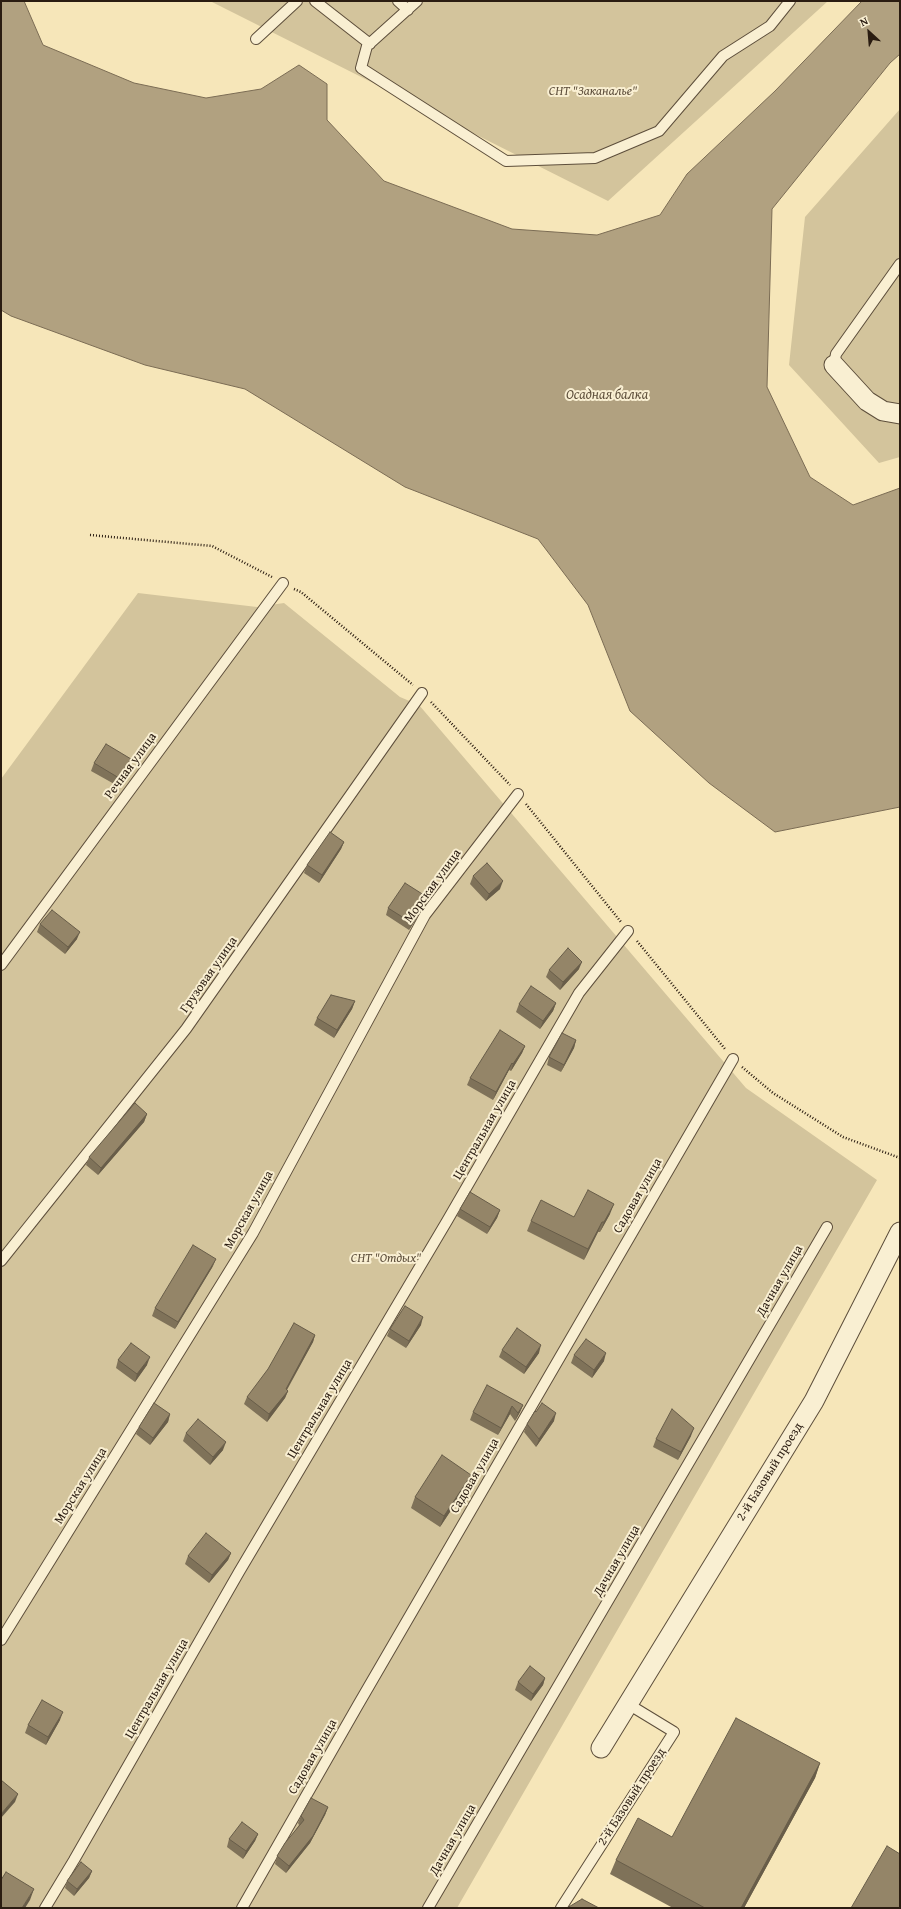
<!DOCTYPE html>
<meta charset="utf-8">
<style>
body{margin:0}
#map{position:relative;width:901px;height:1909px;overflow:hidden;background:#f6e6b9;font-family:"Gentium Book Plus",serif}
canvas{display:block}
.frame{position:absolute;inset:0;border:2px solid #2a1c11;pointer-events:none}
.north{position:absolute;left:849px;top:12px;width:40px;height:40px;-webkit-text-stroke:3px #f9efd2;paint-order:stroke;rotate:334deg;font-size:11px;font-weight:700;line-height:16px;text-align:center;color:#2a1c11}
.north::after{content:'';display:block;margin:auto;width:14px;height:18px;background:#2a1c11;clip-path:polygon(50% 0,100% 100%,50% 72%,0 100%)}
</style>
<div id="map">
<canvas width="901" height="1909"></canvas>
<div class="frame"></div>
<div class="north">N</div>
</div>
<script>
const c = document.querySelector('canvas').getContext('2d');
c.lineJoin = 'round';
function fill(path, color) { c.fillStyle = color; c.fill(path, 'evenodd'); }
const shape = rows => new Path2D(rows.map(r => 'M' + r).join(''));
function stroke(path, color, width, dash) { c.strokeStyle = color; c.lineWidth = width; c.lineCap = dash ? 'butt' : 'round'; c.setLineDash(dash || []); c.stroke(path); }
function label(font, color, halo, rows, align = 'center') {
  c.font = font + ' "Gentium Book Plus",serif'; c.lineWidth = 4; c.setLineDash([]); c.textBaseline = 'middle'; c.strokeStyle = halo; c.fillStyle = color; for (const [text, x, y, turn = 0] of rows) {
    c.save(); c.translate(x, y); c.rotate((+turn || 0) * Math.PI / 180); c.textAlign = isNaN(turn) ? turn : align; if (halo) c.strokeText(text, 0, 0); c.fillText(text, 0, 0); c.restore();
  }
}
const green = shape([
 [210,1,828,1,608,201],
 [900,109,900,457,879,463,789,365,805,217],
 [138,593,257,607,284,603,400,697,419,705,746,1088,877,1180,457,1908,1,1908,1,779]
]);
const water = shape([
 [1,1,24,1,43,45,134,83,206,98,261,89,299,65,327,84,327,120,384,181,512,229,597,235,660,215,687,174,775,91,862,1,900,1,900,54,890,63,772,209,767,387,810,477,853,505,900,488,900,807,775,832,709,783,630,711,588,605,538,539,405,487,245,389,145,365,11,316,1,310,1,1]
]);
const path = shape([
 [90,535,212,546,272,577],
 [294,589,301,592,413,685],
 [431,702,510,785],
 [526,804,621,922],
 [637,941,725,1049],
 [742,1067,773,1093,843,1137,900,1158]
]);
const lane = shape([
 [315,1,370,44],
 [398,1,408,10],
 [417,1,367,46,361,68,506,161,595,158,659,131,723,56,770,26,790,1],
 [256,39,297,1],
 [834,365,836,354,900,264],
 [1,965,283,583],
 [1,1261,186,1029,422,693],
 [1,1640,253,1233,425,915,518,794],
 [45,1908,74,1860,239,1572,447,1221,579,993,628,931],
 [242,1908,358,1705,733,1059],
 [428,1908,827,1227],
 [561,1908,674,1732,628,1704]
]);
const street = shape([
 [834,365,867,401,883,411,900,414],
 [601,1748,814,1401,900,1232]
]);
const wall = shape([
 [131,759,128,766,116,785,91,771,94,763],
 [344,842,341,849,319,883,304,873,307,865],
 [473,876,500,889,486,901,470,884],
 [425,905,409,930,386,915,388,908],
 [40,924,77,939,65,954,37,932],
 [579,969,560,990,546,977,549,970],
 [355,1001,352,1009,334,1038,314,1025,317,1018],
 [556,1003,553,1011,540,1029,516,1012,519,1004],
 [576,1040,574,1048,561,1072,547,1065,549,1057],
 [525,1046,522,1053,511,1071,509,1070,493,1100,467,1085,470,1078],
 [147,1114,144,1122,98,1175,86,1165,89,1157],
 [460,1209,500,1210,497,1218,487,1234,457,1216],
 [610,1214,600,1232,598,1232,584,1260,527,1231,531,1221],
 [213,1266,175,1329,152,1316,155,1308],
 [421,1325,406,1348,387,1336,390,1329],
 [315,1335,313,1342,287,1390,288,1391,285,1398,267,1422,244,1404,247,1397],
 [502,1350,539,1353,524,1374,499,1357],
 [574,1355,604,1361,592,1378,571,1363],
 [118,1360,147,1365,135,1382,116,1368],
 [523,1405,520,1412,515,1421,510,1414,498,1435,470,1420,473,1412],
 [170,1414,168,1422,150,1445,136,1434,139,1427],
 [554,1421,536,1447,524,1432,527,1424],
 [186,1433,223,1450,210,1465,183,1441],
 [691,1436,678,1460,653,1447,656,1439],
 [471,1475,467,1486,440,1527,411,1508,415,1497],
 [231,1553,228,1560,209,1583,185,1564,188,1556],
 [545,1678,543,1685,531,1701,515,1690,518,1682],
 [60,1720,46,1745,25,1733,28,1725],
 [820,1763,815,1778,744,1908,673,1908,610,1874,616,1860,672,1837],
 [328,1807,325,1815,310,1843,286,1873,275,1864,277,1856,299,1825,298,1823,301,1816],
 [258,1834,255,1841,243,1859,227,1847,229,1839],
 [92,1871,89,1878,74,1896,65,1888,67,1881]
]);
const shadedWall = shape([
 [131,759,128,766,116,785,119,778],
 [344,842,341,849,319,883,322,875],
 [503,881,500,889,486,901,489,894],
 [427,897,425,905,409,930,412,923],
 [80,932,77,939,65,954,68,947],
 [582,962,579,969,560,990,563,982],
 [355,1001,352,1009,334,1038,337,1030],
 [556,1003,553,1011,540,1029,543,1021],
 [576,1040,574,1048,561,1072,564,1065],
 [525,1046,522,1053,511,1071,513,1064],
 [512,1063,509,1070,493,1100,496,1092],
 [147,1114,144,1122,98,1175,101,1168],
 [614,1204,610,1214,600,1232,604,1222],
 [500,1210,497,1218,487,1234,490,1227],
 [602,1222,598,1232,584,1260,588,1249],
 [216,1259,213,1266,175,1329,178,1322],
 [423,1317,421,1325,406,1348,409,1341],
 [315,1335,313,1342,283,1396,288,1391,285,1398,267,1422,269,1414,286,1389],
 [541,1345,539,1353,524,1374,526,1367],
 [606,1353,604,1361,592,1378,594,1370],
 [150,1357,147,1365,135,1382,137,1374],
 [523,1405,520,1412,515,1421,518,1413],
 [512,1406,510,1414,498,1435,501,1428],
 [556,1413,554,1421,536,1447,539,1439],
 [170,1414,168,1422,150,1445,153,1438],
 [694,1428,691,1436,678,1460,681,1452],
 [226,1442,223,1450,210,1465,213,1457],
 [471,1475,467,1486,440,1527,444,1516],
 [231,1553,228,1560,209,1583,212,1575],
 [545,1678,543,1685,531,1701,533,1694],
 [63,1712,60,1720,46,1745,48,1737],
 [820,1763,815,1778,744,1908,741,1908],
 [18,1794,15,1802,1,1818,1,1814],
 [328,1807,325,1815,310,1843,286,1873,289,1866],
 [258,1834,255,1841,243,1859,246,1851],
 [92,1871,89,1878,74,1896,77,1889],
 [34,1889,30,1900,25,1908,22,1908]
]);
const building = shape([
 [106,744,131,759,119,778,94,763,106,744],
 [330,832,344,842,322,875,307,865,330,832],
 [487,863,503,881,489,894,473,876,487,863],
 [405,883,427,897,412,923,388,908,405,883],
 [52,910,80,932,68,947,40,924,52,910],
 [568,948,582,962,563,982,549,970,568,948],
 [531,986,556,1003,543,1021,519,1004,531,986],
 [331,995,355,1001,337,1030,317,1018,331,995],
 [500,1030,525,1046,513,1064,512,1063,496,1092,470,1078,500,1030],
 [562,1033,576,1040,564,1065,549,1057,562,1033],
 [135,1103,147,1114,101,1168,89,1157,135,1103],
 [588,1190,614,1204,604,1222,602,1222,588,1249,531,1221,541,1200,574,1217,588,1190],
 [470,1192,500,1210,490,1227,460,1209,470,1192],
 [193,1245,216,1259,178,1322,155,1308,193,1245],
 [405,1306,423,1317,409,1341,390,1329,405,1306],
 [294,1323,315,1335,286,1389,288,1391,269,1414,247,1397,268,1369,294,1323],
 [517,1328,541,1345,526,1367,502,1350,517,1328],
 [586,1339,606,1353,594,1370,574,1355,586,1339],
 [131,1343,150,1357,137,1374,118,1360,131,1343],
 [487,1385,523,1405,518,1413,512,1406,501,1428,473,1412,487,1385],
 [154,1403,170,1414,153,1438,139,1427,154,1403],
 [542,1403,556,1413,539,1439,527,1424,535,1411,536,1412,542,1403],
 [672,1409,694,1428,681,1452,656,1439,672,1409],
 [198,1419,226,1442,213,1457,186,1433,198,1419],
 [442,1455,471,1475,444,1516,415,1497,442,1455],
 [206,1533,231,1553,212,1575,188,1556,206,1533],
 [530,1666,545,1678,533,1694,518,1682,530,1666],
 [42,1700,63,1712,48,1737,28,1725,42,1700],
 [736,1718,820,1763,741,1908,705,1908,616,1860,638,1818,672,1837,736,1718],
 [1,1780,18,1794,1,1814,1,1780],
 [311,1798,328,1807,313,1836,289,1866,277,1856,285,1843,304,1820,301,1816,311,1798],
 [242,1822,258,1834,246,1851,229,1839,242,1822],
 [887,1846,900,1854,900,1908,851,1908,887,1846],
 [81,1862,92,1871,77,1889,67,1881,81,1862],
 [6,1872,34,1889,22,1908,1,1908,1,1880,6,1872],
 [582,1899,599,1908,567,1908,582,1899]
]);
const parkNames = [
 ["СНТ \"Заканалье\"",593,92],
 ["СНТ \"Отдых\"",386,1259]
];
const streetNames = [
 ["Речная улица",131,766,-54],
 ["Морская улица",433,886,-54],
 ["Грузовая улица",209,975,-55],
 ["Центральная улица",485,1130,-60],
 ["Садовая улица",638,1196,-60],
 ["Морская улица",249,1210,-61],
 ["Дачная улица",780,1281,-60],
 ["Центральная улица",320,1409,-59],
 ["2-й Базовый проезд",770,1472,-58],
 ["Садовая улица",475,1476,-60],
 ["Морская улица",81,1486,-58],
 ["Дачная улица",617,1561,-60],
 ["Центральная улица",157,1689,-60],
 ["Садовая улица",313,1757,-60],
 ["2-й Базовый проезд",632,1797,-57],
 ["Дачная улица",453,1840,-60]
];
const waterNames = [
 ["Осадная балка",607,395]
];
fill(green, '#d3c49c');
fill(water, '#b1a180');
stroke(water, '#7b6c54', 1);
stroke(lane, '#5d4e3b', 12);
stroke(street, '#5d4e3b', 21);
stroke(path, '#2a1c11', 2.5, [1, 2]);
stroke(lane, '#f9efd2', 10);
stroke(street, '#f9efd2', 19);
fill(wall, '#7f7259');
fill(shadedWall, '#685d49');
fill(building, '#948568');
stroke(building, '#685d49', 1);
label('italic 13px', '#5d4e3b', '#f9efd2', parkNames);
label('13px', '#2a1c11', '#f9efd2', streetNames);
label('italic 14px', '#60513d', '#f9efd2', waterNames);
</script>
